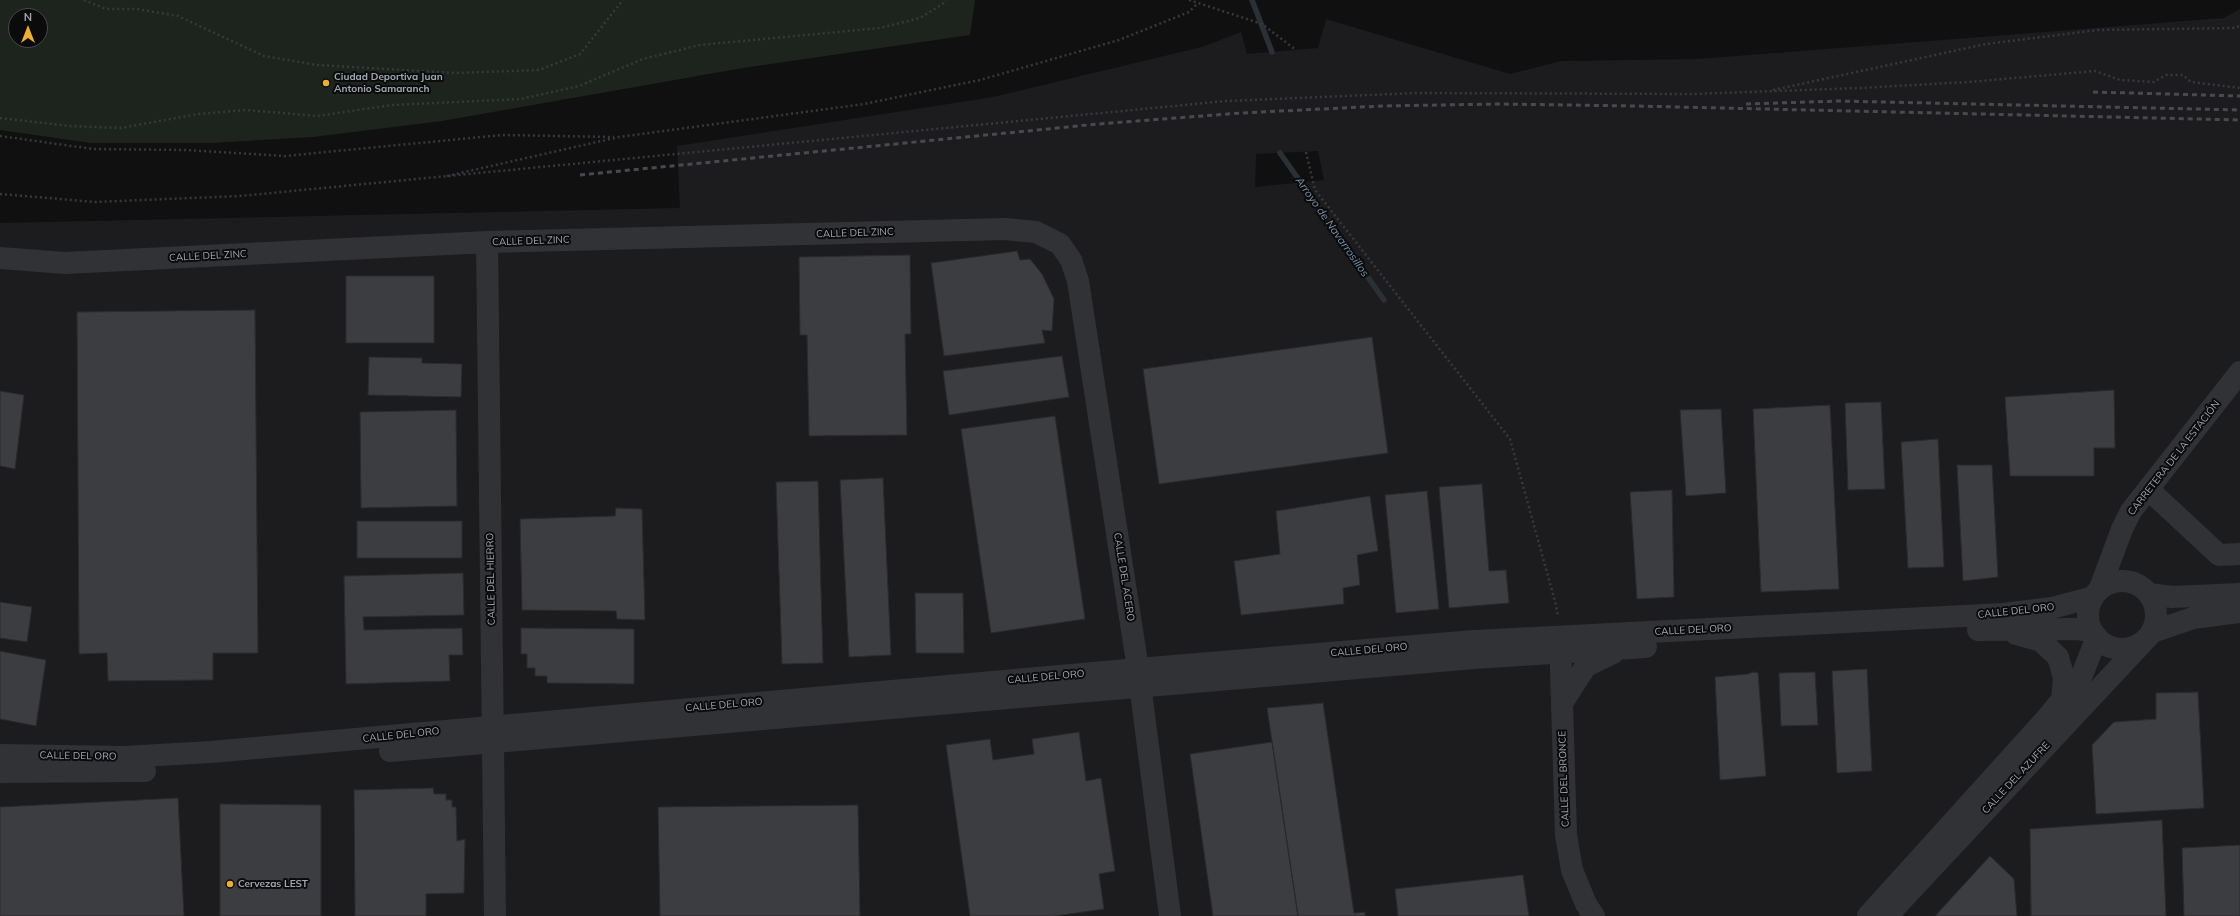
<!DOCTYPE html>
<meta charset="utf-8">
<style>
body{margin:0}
#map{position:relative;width:2240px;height:916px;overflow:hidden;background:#101011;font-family:Mulish,sans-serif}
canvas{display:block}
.north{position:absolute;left:8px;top:8px;width:40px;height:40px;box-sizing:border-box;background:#0b0b0c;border:1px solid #47494e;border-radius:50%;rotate:0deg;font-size:11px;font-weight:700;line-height:16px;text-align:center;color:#a1a6b2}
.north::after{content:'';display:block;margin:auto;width:14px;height:18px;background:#efaf2a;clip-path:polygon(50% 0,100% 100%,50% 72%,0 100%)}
</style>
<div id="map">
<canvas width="2240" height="916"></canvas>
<div class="north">N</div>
</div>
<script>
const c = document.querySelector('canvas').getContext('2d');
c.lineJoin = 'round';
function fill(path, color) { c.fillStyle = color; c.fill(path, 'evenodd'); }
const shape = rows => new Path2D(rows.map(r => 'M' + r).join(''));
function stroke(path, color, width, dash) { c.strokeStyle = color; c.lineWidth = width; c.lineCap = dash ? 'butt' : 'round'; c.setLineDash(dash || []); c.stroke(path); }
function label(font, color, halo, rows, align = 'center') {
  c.font = font + ' Mulish,sans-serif'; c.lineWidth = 4; c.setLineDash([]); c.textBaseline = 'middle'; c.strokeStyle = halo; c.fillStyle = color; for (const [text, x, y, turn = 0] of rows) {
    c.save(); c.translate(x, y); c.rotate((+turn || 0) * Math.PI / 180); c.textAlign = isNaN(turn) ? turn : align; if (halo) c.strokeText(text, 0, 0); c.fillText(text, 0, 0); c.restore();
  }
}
const built = shape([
 [2240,9,2240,916,0,916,0,223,680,208,677,146,993,97,1202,47,1241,32,1247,54,1318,48,1326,19,1510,74,1561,61,1698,59,2224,18],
 [1318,151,1324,180,1255,187,1256,154]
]);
const green = shape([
 [0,0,975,0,970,35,743,68,442,121,313,137,211,143,91,143,0,130],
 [16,16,40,16,40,40,16,40]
]);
const stream = shape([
 [1252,0,1272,52],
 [1280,153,1384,300]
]);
const building = shape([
 [1017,251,1020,260,1030,259,1042,274,1054,299,1052,331,1042,330,1045,343,944,356,931,263,1017,251],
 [910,255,911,334,905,334,907,435,809,436,807,335,800,335,799,257,910,255],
 [346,276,434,276,434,343,346,343,346,276],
 [255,310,258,653,213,653,213,680,108,681,107,653,79,654,77,312,255,310],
 [1372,337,1388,453,1159,484,1143,369,1372,337],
 [1062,356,1069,397,949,415,943,371,1062,356],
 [369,357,422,358,422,363,462,364,461,397,368,395,369,357],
 [2114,390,2115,448,2094,448,2094,476,2010,476,2005,397,2114,390],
 [0,391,24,395,15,469,0,466,0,391],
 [1881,402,1885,489,1848,490,1845,403,1881,402],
 [1830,405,1839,589,1761,592,1753,409,1830,405],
 [1721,409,1726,493,1686,496,1680,410,1721,409],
 [456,410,457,506,361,508,360,412,456,410],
 [1055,416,1085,619,991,633,961,429,1055,416],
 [1938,439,1944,567,1908,568,1901,442,1938,439],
 [1957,465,1992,465,1998,577,1963,581,1957,465],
 [883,478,891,655,849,657,840,480,883,478],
 [818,481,823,663,782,664,776,482,818,481],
 [1482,484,1489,571,1506,570,1509,603,1449,608,1439,487,1482,484],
 [1672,490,1674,597,1637,599,1630,492,1672,490],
 [1427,491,1439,609,1396,613,1385,495,1427,491],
 [1370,496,1378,551,1357,555,1360,585,1343,588,1344,604,1241,615,1234,561,1280,554,1276,511,1370,496],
 [616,508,642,509,645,620,617,619,616,611,522,610,520,519,615,516,616,508],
 [357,521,462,521,462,558,357,558,357,521],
 [463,573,464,615,363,617,364,630,462,628,463,655,449,655,450,681,346,684,344,576,463,573],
 [915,593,963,593,964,653,916,653,915,593],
 [0,602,32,607,27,642,0,638,0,602],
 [521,628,634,629,634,684,547,683,547,676,535,676,535,668,527,668,527,654,521,654,521,628],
 [0,651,46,660,36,726,0,719,0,651],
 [1867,669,1872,771,1837,773,1832,671,1867,669],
 [1753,672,1758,673,1766,776,1720,780,1715,677,1748,674,1753,672],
 [1815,672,1818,725,1781,726,1779,673,1815,672],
 [2198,692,2204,808,2096,814,2092,745,2114,722,2156,719,2156,693,2198,692],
 [1323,703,1354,913,1365,912,1365,916,1298,916,1267,708,1323,703],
 [1079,732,1086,781,1101,778,1115,871,1099,874,1104,909,1055,916,970,916,946,745,990,739,993,760,1034,754,1032,739,1079,732],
 [1272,742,1298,916,1213,916,1190,754,1272,742],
 [433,788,434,794,446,794,446,800,452,800,452,807,456,807,457,841,465,839,464,893,426,894,426,916,355,916,354,790,433,788],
 [178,798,184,916,0,916,0,807,178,798],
 [220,804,321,805,321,916,220,916,220,804],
 [858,805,860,916,660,916,658,807,858,805],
 [2162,820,2166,916,2031,916,2030,829,2162,820],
 [2240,845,2240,916,2184,916,2182,848,2240,845],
 [1990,856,2014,879,2017,916,1935,916,1990,856],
 [1523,875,1529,916,1398,916,1395,889,1523,875]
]);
const path = shape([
 [84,0,106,9,137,9,178,16,264,56,317,65,455,73,539,70,580,54,623,0],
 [1189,0,1262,24,1296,50],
 [1773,90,1986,44,2098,30,2233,28,2240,26],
 [0,118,70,126,121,128,198,114,246,110,317,116,392,105,521,99,579,86,643,59,700,45,880,28,920,18,944,3,946,0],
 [0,136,93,149,186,150,285,156,502,135,614,137],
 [1306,152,1315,190,1510,439,1556,605,1558,617],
 [447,176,619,137,864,104,980,80,1119,40,1189,12,1197,4],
 [0,194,95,202,240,196,1226,101,1417,93,1692,94,1860,88,1969,82,2095,71,2120,80,2154,82,2166,75,2183,75,2191,82,2240,88]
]);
const minor = shape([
 [487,242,495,916],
 [0,258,65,263,487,242,1005,229,1036,232,1060,244,1071,260,1078,281,1138,669,1170,916],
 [2148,489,2219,555,2240,554],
 '2088 615a34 34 0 1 1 68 0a34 34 0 1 1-68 0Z',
 [2100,588,2122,529,2131,511,2240,372],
 [2149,594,2172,597,2240,594],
 [1978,630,2077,629,2093,632],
 [2152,632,2193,618,2240,612],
 [2016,634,2041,641,2058,657,2064,678,2062,700],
 [1560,637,1566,835,1572,870,1586,904,1594,916],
 [1562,703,1586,666,1613,653],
 [390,751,1474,658,1646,647],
 [0,755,123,757,211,752,1138,669,1474,641,2003,614,2052,608,2093,597],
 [0,772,145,771],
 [1868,916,2047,718,2082,675,2097,637],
 [1887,916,2145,640]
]);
const rail = shape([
 [2093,92,2240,96],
 [1746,104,1839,101,2240,110],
 [580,175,1098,124,1241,113,1382,106,1500,104,1635,106,2240,120]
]);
const markers = [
 [326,83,4,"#efaf2a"],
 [230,884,4,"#efaf2a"]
];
const poiNames = [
 ["Ciudad Deportiva Juan",334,77],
 ["Antonio Samaranch",334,89],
 ["Cervezas LEST",238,884]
];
const streetNames = [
 ["CALLE DEL ZINC",855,233,-2],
 ["CALLE DEL ZINC",531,241,-2],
 ["CALLE DEL ZINC",208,256,-3],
 ["CARRETERA DE LA ESTACIÓN",2174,458,-52],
 ["CALLE DEL ACERO",1124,577,81],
 ["CALLE DEL HIERRO",491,579,-91],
 ["CALLE DEL ORO",2016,611,-6],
 ["CALLE DEL ORO",1693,630,-3],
 ["CALLE DEL ORO",1369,650,-5],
 ["CALLE DEL ORO",1046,677,-5],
 ["CALLE DEL ORO",724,705,-5],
 ["CALLE DEL ORO",401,735,-6],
 ["CALLE DEL ORO",78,756,1],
 ["CALLE DEL AZUFRE",2016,778,-47],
 ["CALLE DEL BRONCE",1564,779,-92]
];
const waterNames = [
 ["Arroyo de Navarrosillos",1332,227,55]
];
fill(built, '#1c1c1e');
fill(green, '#1c241d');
stroke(stream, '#293036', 5.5);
fill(building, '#3c3d41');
stroke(building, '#2a2a2d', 1);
stroke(path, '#37393d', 2.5, [2, 3]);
stroke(minor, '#313236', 22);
stroke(rail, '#484a4f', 3, [5, 4]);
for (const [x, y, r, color] of markers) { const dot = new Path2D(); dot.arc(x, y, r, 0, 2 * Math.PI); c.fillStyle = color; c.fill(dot); stroke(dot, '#0b0b0c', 1.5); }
label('bold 10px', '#a1a6b2', '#0b0b0c', poiNames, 'left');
label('10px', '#a1a6b2', '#0b0b0c', streetNames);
label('italic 11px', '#7794ae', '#0b0b0c', waterNames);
</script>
